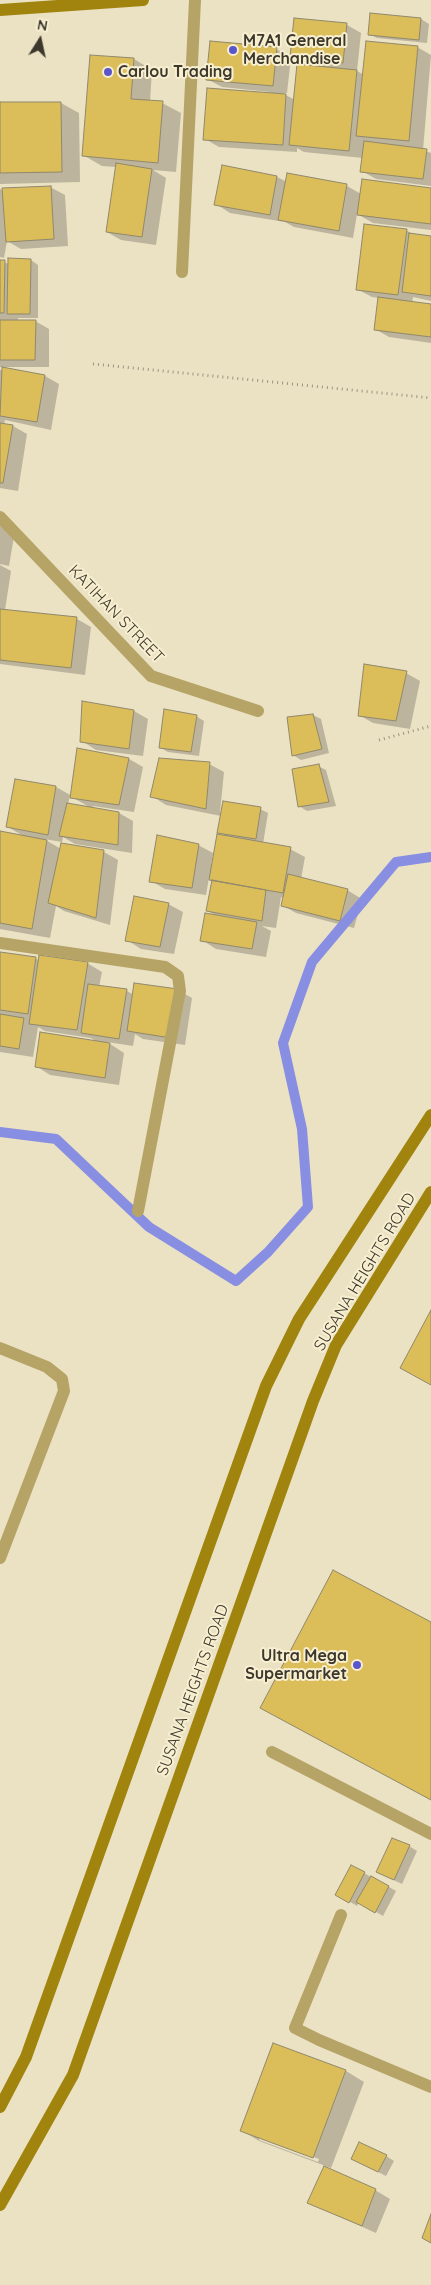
<!DOCTYPE html>
<style>
body{margin:0}
#map{position:relative;width:431px;height:2285px;overflow:hidden;background:#ebe2c4;font-family:Quicksand,sans-serif}
canvas{display:block}
.north{position:absolute;left:15px;top:15px;width:50px;height:50px;-webkit-text-stroke:4px #f8efd1;paint-order:stroke;rotate:10deg;font-size:14px;font-weight:700;line-height:20px;text-align:center;color:#3c382c}
.north::after{content:'';display:block;margin:auto;width:18px;height:22px;background:#3c382c;clip-path:polygon(50% 0,100% 100%,50% 72%,0 100%)}
</style>
<div id="map">
<canvas width="431" height="2285"></canvas>
<div class="north">N</div>
</div>
<script>
const c = document.querySelector('canvas').getContext('2d');
c.lineJoin = 'round';
function fill(path, color) { c.fillStyle = color; c.fill(path, 'evenodd'); }
const shape = rows => new Path2D(rows.map(r => 'M' + r).join(''));
function stroke(path, color, width, dash) { c.strokeStyle = color; c.lineWidth = width; c.lineCap = dash ? 'butt' : 'round'; c.setLineDash(dash || []); c.stroke(path); }
function label(font, color, halo, rows, align = 'center') {
  c.font = font + ' Quicksand,sans-serif'; c.lineWidth = 4; c.setLineDash([]); c.textBaseline = 'middle'; c.strokeStyle = halo; c.fillStyle = color; for (const [text, x, y, turn = 0] of rows) {
    c.save(); c.translate(x, y); c.rotate((+turn || 0) * Math.PI / 180); c.textAlign = isNaN(turn) ? turn : align; if (halo) c.strokeText(text, 0, 0); c.fillText(text, 0, 0); c.restore();
  }
}
const shadow = shape([
 [371,14,421,19,429,24,427,43,377,38,369,34],
 [347,25,361,33,357,71,364,75,417,47,431,55,423,150,431,153,431,186,376,179,362,171,363,158,304,152,297,148,297,152,219,147,205,139,270,94,270,92,222,87,207,79,276,49,291,57,287,93,282,93,295,100,309,67,291,57],
 [134,59,152,70,150,102,162,103,181,113,176,172,153,170,166,178,156,245,121,240,107,232,116,167,102,166,83,155],
 [61,103,79,113,80,182,0,184,0,104],
 [288,175,347,186,361,194,431,189,431,230,373,223,357,214,353,238,294,227,285,222,230,213,216,204,277,177,287,182],
 [50,187,65,195,68,246,21,249,7,241,4,258,0,257,0,189,4,191],
 [406,230,416,236,431,238,431,301,413,297,412,303,431,306,431,343,389,337,375,329,379,298,372,297,357,289],
 [31,260,38,265,38,318,18,318,18,321,35,321,49,329,49,367,0,367,0,261,9,264],
 [0,370,45,376,59,384,51,430,5,420,4,425,13,426,27,434,18,491,0,488],
 [0,523,15,531,9,566,0,564],
 [0,565,11,571,5,610,77,619,91,627,85,675,0,664],
 [406,673,420,681,410,729,373,723,359,715],
 [83,703,134,711,148,719,143,756,96,750,82,741],
 [313,715,321,719,329,753,301,760,293,755],
 [196,716,204,721,199,756,168,752,161,748],
 [78,750,129,759,143,767,134,812,93,806,92,808,119,813,133,821,132,853,75,844,63,837,62,842,44,839,61,849,104,852,118,860,110,925,64,911,56,906,50,938,0,929,0,833,25,837,8,827,56,787,72,796],
 [70,796,91,808,68,804],
 [209,764,224,772,220,812,260,809,268,813,263,844,290,849,305,857,301,879,347,890,362,899,354,928,296,913,282,905,284,898,281,897,276,928,262,926,271,931,266,957,216,949,202,940,216,916,208,911,213,881,209,878,206,895,165,889,151,881,198,845,213,853,211,866,213,866,227,837,219,832,221,816,166,805,152,796],
 [318,766,326,770,336,806,307,811,299,806],
 [168,904,183,912,174,954,141,949,127,940],
 [0,953,35,958,40,961,87,963,102,972,99,987,127,991,134,995,178,990,192,998,185,1045,143,1039,135,1034,133,1046,107,1042,124,1053,119,1085,50,1075,36,1066,99,1043,91,1038,45,1031,38,1027,33,1057,0,1052],
 [409,1846,417,1851,402,1884,385,1876],
 [364,1873,396,1891,383,1916,359,1902,357,1906,337,1894],
 [274,2044,346,2071,364,2082,331,2168,259,2141,241,2130],
 [259,2137,319,2159,318,2162,259,2140],
 [386,2156,394,2161,386,2176,360,2163],
 [375,2190,390,2199,376,2233,309,2203]
]);
const stream = shape([
 [0,1132,56,1139,149,1227,236,1281,268,1252,308,1207,302,1129,283,1043,312,962,396,862,431,857]
]);
const building = shape([
 [370,13,421,18,419,40,368,35,370,13],
 [294,18,347,23,343,63,290,57,294,18],
 [210,41,277,47,273,86,206,80,210,41],
 [366,41,418,46,409,141,356,136,366,41],
 [90,55,134,58,131,99,163,101,158,163,82,156,90,55],
 [297,64,357,70,349,151,289,145,297,64],
 [207,88,286,94,283,145,203,140,207,88],
 [0,102,61,102,62,172,0,173,0,102],
 [364,141,427,149,423,179,360,172,364,141],
 [116,163,152,169,142,237,106,232,116,163],
 [222,165,277,176,270,215,214,205,222,165],
 [287,173,347,184,339,231,278,220,287,173],
 [362,179,431,188,431,224,357,215,362,179],
 [51,186,54,239,6,242,2,188,51,186],
 [364,224,407,229,398,295,356,290,364,224],
 [409,233,431,236,431,296,402,292,409,233],
 [8,258,31,259,30,314,7,314,8,258],
 [0,260,5,260,4,313,0,313,0,260],
 [378,297,431,304,431,337,374,330,378,297],
 [0,320,36,320,35,360,0,360,0,320],
 [2,367,45,375,37,422,0,416,2,367],
 [0,423,13,425,3,483,0,483,0,423],
 [0,609,77,617,71,668,0,660,0,609],
 [364,664,407,671,396,721,358,716,364,664],
 [82,701,134,710,129,749,80,742,82,701],
 [164,709,197,715,191,752,159,748,164,709],
 [313,714,322,749,292,756,287,717,313,714],
 [77,748,129,758,119,805,70,798,77,748],
 [159,758,210,762,206,809,150,797,159,758],
 [319,764,329,802,298,807,292,769,319,764],
 [15,779,56,786,48,835,6,827,15,779],
 [223,801,261,807,256,839,217,833,223,801],
 [67,803,119,812,118,845,59,836,67,803],
 [0,831,47,840,32,929,0,923,0,831],
 [217,834,291,847,283,893,209,880,217,834],
 [157,835,199,844,192,888,149,882,157,835],
 [61,843,104,850,96,918,48,903,61,843],
 [288,874,348,889,340,921,281,906,288,874],
 [212,880,266,890,262,921,206,911,212,880],
 [134,896,169,903,160,947,125,941,134,896],
 [205,913,257,922,252,949,200,941,205,913],
 [0,952,36,957,28,1014,0,1010,0,952],
 [39,955,88,962,77,1030,29,1024,39,955],
 [134,983,178,989,171,1038,127,1031,134,983],
 [88,984,127,989,119,1039,81,1033,88,984],
 [0,1014,24,1018,19,1049,0,1046,0,1014],
 [40,1032,110,1043,105,1078,35,1067,40,1032],
 [431,1310,431,1385,400,1368,431,1310],
 [333,1570,431,1622,431,1800,260,1708,333,1570],
 [392,1838,410,1845,394,1880,376,1872,392,1838],
 [351,1865,365,1872,349,1903,335,1895,351,1865],
 [371,1876,389,1886,375,1913,356,1902,371,1876],
 [273,2043,346,2070,313,2158,240,2131,273,2043],
 [359,2142,387,2155,378,2172,351,2159,359,2142],
 [324,2166,376,2189,362,2226,307,2203,324,2166],
 [431,2214,431,2243,422,2238,431,2214]
]);
const path = shape([
 [93,364,431,398],
 [379,740,431,726]
]);
const lane = shape([
 [182,272,195,0],
 [272,1752,431,1834]
]);
const street = shape([
 [0,517,151,676,258,711],
 [0,943,165,967,178,976,180,991,138,1211],
 [0,1348,47,1367,62,1379,64,1391,0,1558],
 [341,1915,295,2028,319,2040,431,2087]
]);
const secondary = shape([
 [0,10,143,0],
 [0,2107,26,2057,266,1386,299,1319,431,1115],
 [0,2205,73,2075,313,1401,336,1345,431,1192]
]);
const markers = [
 [233,50,5,"#5955cd"],
 [108,72,5,"#5955cd"],
 [357,1665,5,"#5955cd"]
];
const poiNames = [
 ["M7A1 General",243,41],
 ["Merchandise",243,59],
 ["Carlou Trading",118,72],
 ["Ultra Mega",347,1656,"right"],
 ["Supermarket",347,1674,"right"]
];
const streetNames = [
 ["KATIHAN STREET",116,614,46],
 ["SUSANA HEIGHTS ROAD",365,1272,-59],
 ["SUSANA HEIGHTS ROAD",193,1690,-70]
];
fill(shadow, '#0003');
stroke(stream, '#888ee2', 10);
fill(building, '#dbbd5a');
stroke(building, '#90886c', 1);
stroke(path, '#9b947f', 3, [1, 4]);
stroke(lane, '#b6a467', 12);
stroke(street, '#b6a467', 12);
stroke(secondary, '#a1840d', 12);
for (const [x, y, r, color] of markers) { const dot = new Path2D(); dot.arc(x, y, r, 0, 2 * Math.PI); c.fillStyle = color; c.fill(dot); stroke(dot, '#f8efd1', 2); }
label('bold 16px', '#3c382c', '#f8efd1', poiNames, 'left');
label('16px', '#3c382c', '#f8efd1', streetNames);
</script>
